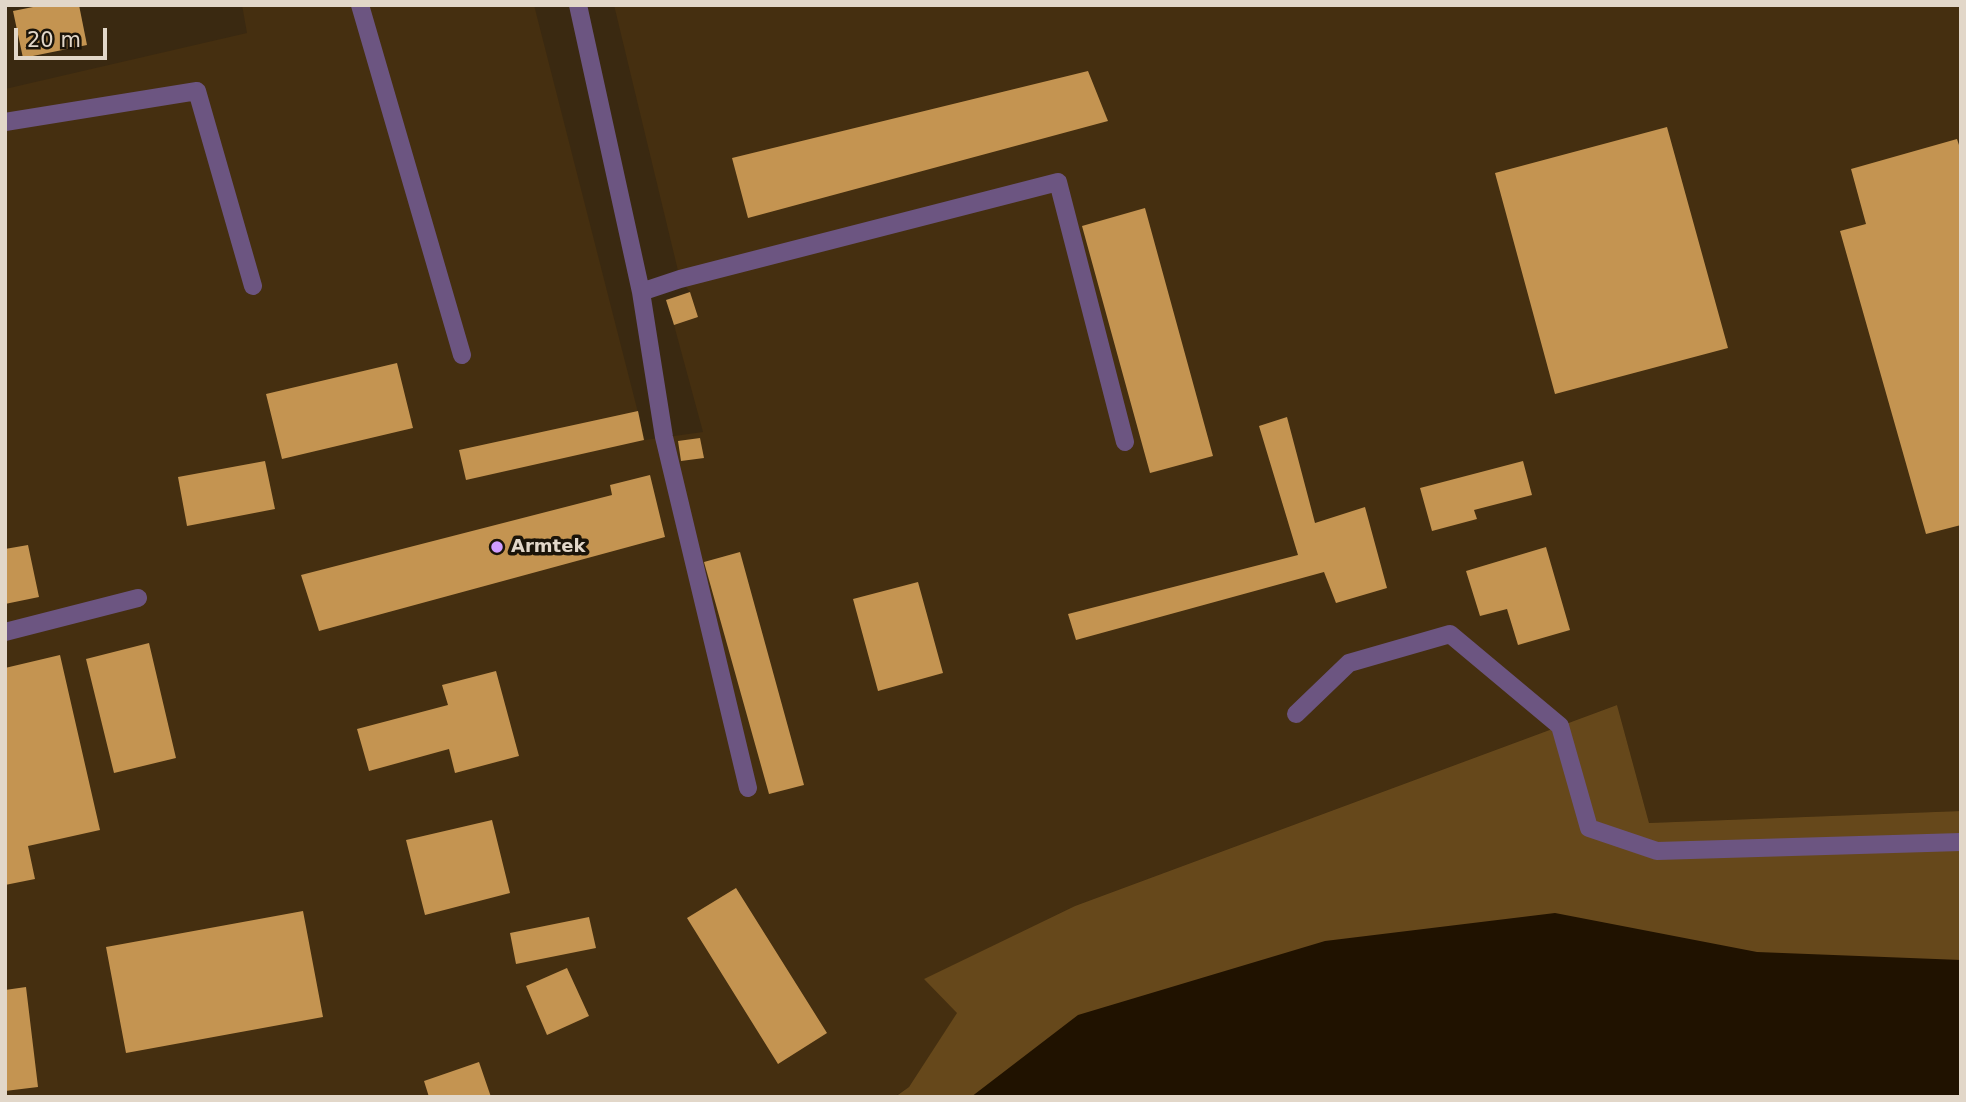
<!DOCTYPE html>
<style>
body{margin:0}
#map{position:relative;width:1966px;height:1102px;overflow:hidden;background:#3a2911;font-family:"DejaVu Sans",sans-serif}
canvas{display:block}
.frame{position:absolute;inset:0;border:7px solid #e2d7c9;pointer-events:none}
.scale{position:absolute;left:14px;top:28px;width:93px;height:32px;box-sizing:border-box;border:4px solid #e2d7c9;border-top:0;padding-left:9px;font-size:21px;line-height:24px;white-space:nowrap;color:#e2d7c9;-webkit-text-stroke:5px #1b1409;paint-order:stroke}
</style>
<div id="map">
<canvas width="1966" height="1102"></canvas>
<div class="frame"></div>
<div class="scale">20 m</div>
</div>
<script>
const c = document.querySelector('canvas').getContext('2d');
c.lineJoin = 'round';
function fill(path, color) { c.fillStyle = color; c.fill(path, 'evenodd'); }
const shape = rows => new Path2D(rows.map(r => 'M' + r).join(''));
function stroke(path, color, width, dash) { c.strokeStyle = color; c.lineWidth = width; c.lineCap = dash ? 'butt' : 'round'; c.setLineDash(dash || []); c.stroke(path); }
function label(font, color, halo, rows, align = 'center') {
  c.font = font + ' "DejaVu Sans",sans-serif'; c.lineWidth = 7; c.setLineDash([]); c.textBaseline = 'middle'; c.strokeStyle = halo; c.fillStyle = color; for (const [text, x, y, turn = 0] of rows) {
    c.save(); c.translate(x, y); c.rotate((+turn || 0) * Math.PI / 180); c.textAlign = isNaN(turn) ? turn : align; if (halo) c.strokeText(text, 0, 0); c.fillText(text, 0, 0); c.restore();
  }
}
const built = shape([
 [242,5,534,5,645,440,703,432,674,325,698,317,690,292,680,279,614,5,1961,5,1961,811,1649,823,1617,705,1075,906,925,979,958,1013,909,1087,894,1097,5,1097,5,89,247,33]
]);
const green = shape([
 [1617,705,1649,823,1961,811,1961,1097,895,1097,909,1087,957,1013,924,979,1075,906]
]);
const water = shape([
 [1555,913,1757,952,1961,960,1961,1097,971,1097,1078,1015,1325,941]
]);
const building = shape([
 [33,5,79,5,87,45,23,58,13,11,33,7],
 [1088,71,1108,121,748,218,732,158],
 [1667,127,1728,348,1555,394,1495,173],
 [1957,139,1961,151,1961,525,1926,534,1840,231,1866,224,1851,169],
 [1145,208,1213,456,1150,473,1082,226],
 [690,292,698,317,674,325,666,300],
 [397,363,413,428,282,459,266,394],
 [638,411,644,440,466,480,459,450],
 [1287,417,1315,523,1365,507,1387,588,1336,603,1324,572,1076,640,1068,614,1298,555,1259,426],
 [700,438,704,458,681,461,678,441],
 [265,461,275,509,187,526,178,477],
 [1523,461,1532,495,1474,510,1477,519,1432,531,1420,488],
 [650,475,665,537,319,631,301,575,612,495,610,485],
 [28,545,39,597,5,604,5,549],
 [1546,547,1570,630,1518,645,1507,609,1480,616,1466,571],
 [740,552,804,785,769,794,704,562],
 [918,582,943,673,878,691,853,599],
 [149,643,176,758,114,773,86,659],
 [60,655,100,830,28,846,35,879,5,885,5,668],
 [496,671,519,756,455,773,449,749,369,771,357,729,448,705,442,685],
 [492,820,510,893,425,915,406,840],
 [736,888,827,1033,778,1064,687,918],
 [303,911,323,1017,126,1053,106,947],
 [589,917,596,948,516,964,510,933],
 [567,968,589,1016,547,1035,526,986],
 [26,987,38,1087,5,1091,5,990],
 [479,1062,491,1097,429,1097,424,1081]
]);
const minor = shape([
 [360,5,462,355],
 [578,5,641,292,664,437,748,788],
 [5,122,197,91,253,286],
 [641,292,680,279,1058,182,1125,442],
 [5,632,138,598],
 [1296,714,1349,663,1450,634,1560,726,1589,828,1657,851,1961,842]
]);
const markers = [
 [497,547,7,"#d09dff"]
];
const poiNames = [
 ["Armtek",511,547]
];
fill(built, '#452f10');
fill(green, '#66481b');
fill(water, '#201200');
fill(building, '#c49451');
stroke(minor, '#6c5581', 18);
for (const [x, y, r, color] of markers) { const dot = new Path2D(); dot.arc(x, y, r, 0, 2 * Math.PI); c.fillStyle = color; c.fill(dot); stroke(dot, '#1b1409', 2.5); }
label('bold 18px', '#e2d7c9', '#1b1409', poiNames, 'left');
</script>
